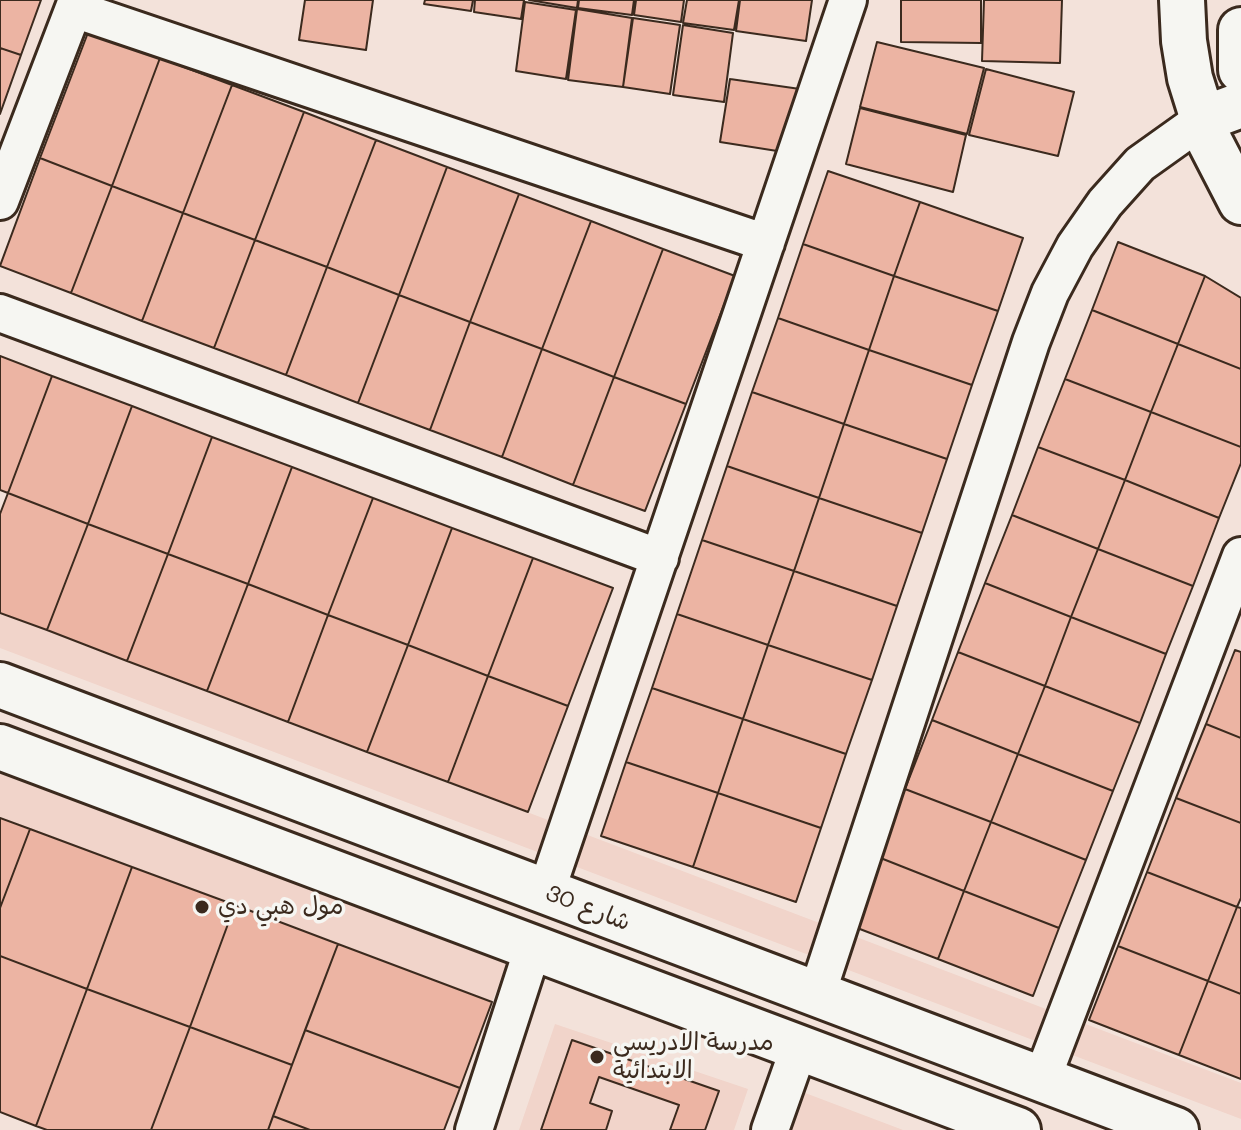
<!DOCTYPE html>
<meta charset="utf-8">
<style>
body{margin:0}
canvas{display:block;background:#f3e2da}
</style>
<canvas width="1241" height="1130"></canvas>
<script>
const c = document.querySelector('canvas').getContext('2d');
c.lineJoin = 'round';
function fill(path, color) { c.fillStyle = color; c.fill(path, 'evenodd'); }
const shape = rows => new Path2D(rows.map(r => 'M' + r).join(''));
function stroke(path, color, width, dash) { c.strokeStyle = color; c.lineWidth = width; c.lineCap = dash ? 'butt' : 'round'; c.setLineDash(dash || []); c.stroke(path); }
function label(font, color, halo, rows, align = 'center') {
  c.font = font + ' Mali,"Playpen Sans Arabic",sans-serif'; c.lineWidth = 7; c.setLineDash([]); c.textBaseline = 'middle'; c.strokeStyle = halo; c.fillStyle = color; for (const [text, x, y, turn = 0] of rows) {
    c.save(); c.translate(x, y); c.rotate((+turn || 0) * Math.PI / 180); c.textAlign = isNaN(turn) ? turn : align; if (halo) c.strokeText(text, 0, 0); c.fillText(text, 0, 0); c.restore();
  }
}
const built = shape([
 [0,612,1241,1083,1241,1119,0,648],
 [0,768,509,958,492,1002,0,818],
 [555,1024,748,1089,734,1130,519,1130],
 [800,1091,903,1130,788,1130]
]);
const building = shape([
 [0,0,41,0,21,55,0,48,0,0],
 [305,0,373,0,366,50,299,40,305,0],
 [425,0,473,0,471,11,424,4,425,0],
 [475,0,524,0,521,19,474,12,475,0],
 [529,0,578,0,577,8,529,0],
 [579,0,634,0,632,15,578,8,579,0],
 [636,0,684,0,681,22,634,15,636,0],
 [687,0,739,0,734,30,683,23,687,0],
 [740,0,812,0,806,41,736,31,740,0],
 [901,0,981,0,981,43,901,42,901,0],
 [984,0,1062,0,1060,63,982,61,984,0],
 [525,2,576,10,566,79,516,71,525,2],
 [577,9,632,18,623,87,568,80,577,9],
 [633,18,680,25,670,94,623,87,633,18],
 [683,25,733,33,724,102,673,95,683,25],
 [89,30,160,58,112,186,40,158,89,30],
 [877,42,984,68,967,134,860,107,877,42],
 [0,48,21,55,0,114,0,48],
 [160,58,232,85,183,213,112,186,160,58],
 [986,69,1074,92,1058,156,969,135,986,69],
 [730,79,800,89,790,153,720,142,730,79],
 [232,85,304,112,255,240,183,213,232,85],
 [860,108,966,135,953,192,846,164,860,108],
 [304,112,376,140,327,267,255,240,304,112],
 [376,140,447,167,399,295,327,267,376,140],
 [40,158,112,186,71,293,0,266,40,158],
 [447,167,519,194,470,322,399,295,447,167],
 [828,171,920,202,894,276,803,244,828,171],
 [112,186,183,213,142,321,71,293,112,186],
 [519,194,591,221,542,349,470,322,519,194],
 [920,202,1023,238,998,311,894,276,920,202],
 [183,213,255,240,214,348,142,321,183,213],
 [591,221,663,249,614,377,542,349,591,221],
 [255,240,327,267,286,375,214,348,255,240],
 [1118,242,1205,276,1178,344,1092,310,1118,242],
 [803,244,894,276,869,350,778,318,803,244],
 [663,249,735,276,686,404,614,377,663,249],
 [327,267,399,295,358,403,286,375,327,267],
 [894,276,998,311,972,385,869,350,894,276],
 [1205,276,1241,298,1241,369,1178,344,1205,276],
 [399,295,470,322,430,430,358,403,399,295],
 [1092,310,1178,344,1151,412,1065,379,1092,310],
 [778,318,869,350,844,424,752,392,778,318],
 [470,322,542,349,502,457,430,430,470,322],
 [1178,344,1241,369,1241,447,1151,412,1178,344],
 [542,349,614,377,573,485,502,457,542,349],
 [869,350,972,385,947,459,844,424,869,350],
 [0,356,52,376,8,493,0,490,0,356],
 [52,376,132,406,88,524,8,493,52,376],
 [614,377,686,404,645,511,573,485,614,377],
 [1065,379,1151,412,1125,480,1038,447,1065,379],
 [752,392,844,424,819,498,727,466,752,392],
 [132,406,212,437,168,554,88,524,132,406],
 [1151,412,1241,447,1241,463,1219,518,1125,480,1151,412],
 [844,424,947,459,922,533,819,498,844,424],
 [212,437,292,467,248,584,168,554,212,437],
 [1038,447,1125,480,1098,549,1012,515,1038,447],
 [727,466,819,498,794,571,702,540,727,466],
 [292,467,373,498,328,615,248,584,292,467],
 [1125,480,1219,518,1193,586,1098,549,1125,480],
 [8,493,88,524,47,630,0,613,0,514,8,493],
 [373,498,452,528,408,645,328,615,373,498],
 [819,498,922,533,897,606,794,571,819,498],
 [1012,515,1098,549,1071,617,985,583,1012,515],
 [88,524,168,554,127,661,47,630,88,524],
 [452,528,533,558,488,676,408,645,452,528],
 [702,540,794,571,768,645,677,614,702,540],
 [1098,549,1193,586,1166,654,1071,617,1098,549],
 [168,554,248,584,207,691,127,661,168,554],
 [533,558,613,588,568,706,488,676,533,558],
 [794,571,897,606,872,680,768,645,794,571],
 [985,583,1071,617,1045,686,958,652,985,583],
 [248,584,328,615,288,722,207,691,248,584],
 [677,614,768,645,743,719,652,688,677,614],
 [328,615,408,645,367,752,288,722,328,615],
 [1071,617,1166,654,1140,723,1045,686,1071,617],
 [408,645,488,676,448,782,367,752,408,645],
 [768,645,872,680,846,754,743,719,768,645],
 [1235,650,1241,652,1241,738,1206,724,1235,650],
 [958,652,1045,686,1018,754,932,720,958,652],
 [488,676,568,706,528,812,448,782,488,676],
 [1045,686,1140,723,1113,791,1018,754,1045,686],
 [652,688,743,719,718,793,626,762,652,688],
 [743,719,846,754,821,828,718,793,743,719],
 [932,720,1018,754,991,822,905,789,932,720],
 [1206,724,1241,738,1241,823,1176,798,1206,724],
 [1018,754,1113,791,1086,860,991,822,1018,754],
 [626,762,718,793,693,867,601,836,626,762],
 [905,789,991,822,964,891,878,857,905,789],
 [718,793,821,828,796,902,693,867,718,793],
 [1176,798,1241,823,1241,898,1237,907,1147,872,1176,798],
 [0,818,30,829,0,908,0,818],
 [991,822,1086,860,1059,928,964,891,991,822],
 [30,829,132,867,87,989,0,956,0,908,30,829],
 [878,857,964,891,938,959,852,926,878,857],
 [132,867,235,905,190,1027,87,989,132,867],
 [1147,872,1237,907,1208,981,1118,946,1147,872],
 [964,891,1059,928,1033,996,938,959,964,891],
 [235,905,338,944,292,1065,190,1027,235,905],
 [1237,907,1241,908,1241,994,1208,981,1237,907],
 [338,944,492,1002,460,1088,305,1030,338,944],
 [1118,946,1208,981,1179,1055,1089,1020,1118,946],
 [0,956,87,989,36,1126,0,1112,0,956],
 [1208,981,1241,994,1241,1079,1179,1055,1208,981],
 [87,989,190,1027,151,1130,47,1130,36,1126,87,989],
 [190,1027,292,1065,268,1130,151,1130,190,1027],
 [305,1030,460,1088,444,1130,310,1130,273,1116,305,1030],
 [572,1040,719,1091,705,1130,670,1130,679,1105,599,1077,590,1103,612,1111,606,1130,541,1130,572,1040],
 [273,1116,310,1130,268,1130,273,1116]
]);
const minor = shape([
 [74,9,766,243],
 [0,201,77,0],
 [0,313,660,558],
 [546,892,848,0],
 [817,994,1031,342,1050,293,1075,246,1105,203,1140,164,1203,119],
 [1042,1079,1241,556],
 [474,1130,533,948],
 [770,1130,799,1048]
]);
const tertiary = shape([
 [1182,0,1184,41,1190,78,1210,142,1241,202],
 [1241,30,1241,70],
 [1203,119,1241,105],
 [0,685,1176,1130],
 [0,747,1018,1130]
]);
const markers = [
 [202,907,8,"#3b2a1e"],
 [597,1057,8,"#3b2a1e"]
];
const poiNames = [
 ["مول هبي دي",218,907],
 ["مدرسة الادريسي",613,1043],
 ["الابتدائية",613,1071]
];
const streetNames = [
 ["شارع 30",588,908,21]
];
fill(built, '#f1d4ca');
fill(building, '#ecb4a3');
stroke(building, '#3b2a1e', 2);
stroke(minor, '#3b2a1e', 42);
stroke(tertiary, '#3b2a1e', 50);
stroke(minor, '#f6f6f2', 36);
stroke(tertiary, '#f6f6f2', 44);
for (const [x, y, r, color] of markers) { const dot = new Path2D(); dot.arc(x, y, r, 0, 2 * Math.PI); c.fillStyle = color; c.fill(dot); stroke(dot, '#f6f6f2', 3); }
label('24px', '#3b2a1e', '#f6f6f2', poiNames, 'left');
label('24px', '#3b2a1e', '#f6f6f2', streetNames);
</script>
